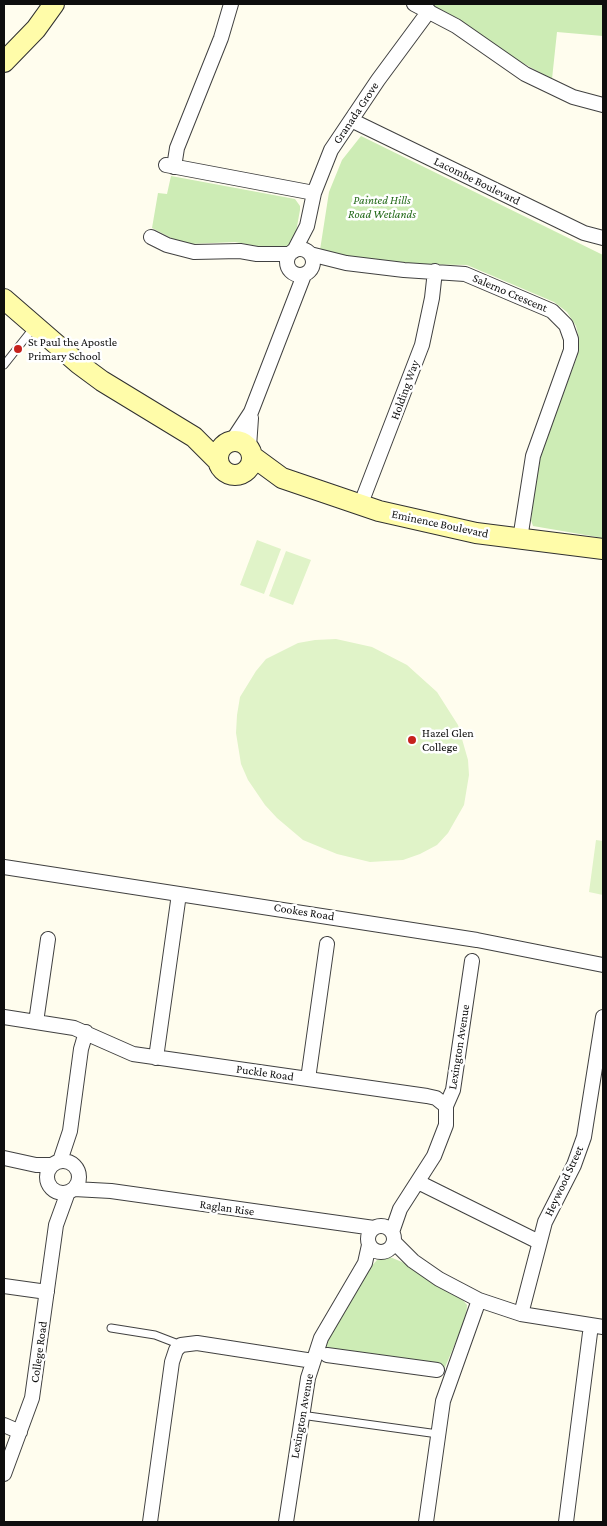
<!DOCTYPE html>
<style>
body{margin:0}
#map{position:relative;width:607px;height:1526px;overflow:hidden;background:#fffdee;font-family:"Crimson Pro",serif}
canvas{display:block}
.frame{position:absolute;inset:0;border:5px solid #0e0e0e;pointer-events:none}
</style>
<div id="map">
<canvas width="607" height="1526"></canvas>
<div class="frame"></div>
</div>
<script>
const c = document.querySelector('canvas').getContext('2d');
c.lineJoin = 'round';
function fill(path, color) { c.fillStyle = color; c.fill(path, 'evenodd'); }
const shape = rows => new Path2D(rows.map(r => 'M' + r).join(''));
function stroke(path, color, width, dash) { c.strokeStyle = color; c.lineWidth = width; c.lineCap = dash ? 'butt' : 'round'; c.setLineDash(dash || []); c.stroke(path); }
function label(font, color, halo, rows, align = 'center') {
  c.font = font + ' "Crimson Pro",serif'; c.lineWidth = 5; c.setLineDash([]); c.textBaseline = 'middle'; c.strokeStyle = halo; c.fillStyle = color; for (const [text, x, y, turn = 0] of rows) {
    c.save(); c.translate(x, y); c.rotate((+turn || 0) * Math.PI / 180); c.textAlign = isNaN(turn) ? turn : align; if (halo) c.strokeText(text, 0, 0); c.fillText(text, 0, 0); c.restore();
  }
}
const green = shape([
 [430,4,603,4,603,36,557,32,552,79,506,54,459,19],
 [361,136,603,255,603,538,533,526,531,520,539,458,577,357,579,339,576,326,567,312,554,302,467,265,413,264,352,258,320,250,329,192,342,160],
 [171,176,295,199,300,206,300,210,296,232,290,245,286,248,267,248,235,242,190,244,175,240,152,228,158,193,167,194],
 [390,1257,402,1262,461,1298,467,1305,466,1318,443,1372,321,1356,327,1339,368,1270,377,1260]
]);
const pitch = shape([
 [257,540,281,549,264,594,240,585],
 [286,551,311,560,293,605,269,596],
 [336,639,372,647,407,665,437,692,458,725,468,760,469,775,464,805,448,833,437,845,420,854,403,860,370,862,337,854,303,840,277,818,265,805,248,780,241,764,236,733,237,715,240,697,256,671,266,659,298,643,315,640],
 [596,840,603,841,603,895,589,892]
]);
const lane = shape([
 [4,365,35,326],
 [111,1328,155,1335,181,1345],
 [301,1415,438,1434]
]);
const street = shape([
 [414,4,456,26,525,74,573,97,603,105],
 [351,120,584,233,603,238],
 [166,165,314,193],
 [174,167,177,148,221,38,231,4],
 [151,237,167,245,194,252,240,251,257,254,290,254],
 '287 262a13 13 0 1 1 26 0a13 13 0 1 1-26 0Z',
 [294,251,307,226,314,193,331,150,378,80,429,11],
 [310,254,346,263,404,270,465,274,552,311,566,325,571,339,571,350,533,456,520,539],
 [232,441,251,412,304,275],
 [249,447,251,418],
 [360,506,422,345,432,298,435,271],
 [4,867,477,940,603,965],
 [4,1017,74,1028,133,1054,427,1096,436,1098,446,1106],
 [36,1022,48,939],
 [156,1058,179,894],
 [308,1079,327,944],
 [4,1158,36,1165,52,1165],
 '47 1177a16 16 0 1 1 32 0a16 16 0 1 1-32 0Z',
 [60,1161,70,1131,81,1049,86,1032],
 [418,1182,539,1242],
 [74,1189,111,1191,374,1228],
 '368 1239a13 13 0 1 1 26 0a13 13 0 1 1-26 0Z',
 [392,1232,400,1209,434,1156,446,1125,446,1106,453,1090,472,961],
 [394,1242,413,1261,439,1279,479,1300,521,1314,603,1327],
 [4,1286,47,1292],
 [521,1314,545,1222,574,1165,584,1137,603,1017],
 [327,1355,437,1370],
 [4,1425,20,1432],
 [4,1474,32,1398,56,1225,68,1192],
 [150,1522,172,1362,176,1350,181,1345,197,1343,313,1361],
 [286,1522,308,1378,321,1338,365,1263,369,1245],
 [426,1522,443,1401,479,1300],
 [566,1522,591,1325]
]);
const secondary = shape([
 [4,62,36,29,54,4],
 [4,299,79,364,102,381,194,437,218,461],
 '218 458a17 17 0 1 1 34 0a17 17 0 1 1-34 0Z',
 [252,456,282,478,379,511,476,533,603,549]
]);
const markers = [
 [18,349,5,"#c6221d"],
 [412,740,5,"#c6221d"]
];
const streetNames = [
 ["Granada Grove",356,113,-56],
 ["Lacombe Boulevard",477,181,26],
 ["Salerno Crescent",510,293,23],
 ["Holding Way",405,390,-70],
 ["Eminence Boulevard",440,524,12],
 ["Cookes Road",304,912,9],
 ["Lexington Avenue",459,1047,-81],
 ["Puckle Road",265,1073,8],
 ["Heywood Street",564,1181,-65],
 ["Raglan Rise",227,1208,8],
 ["College Road",39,1352,-82],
 ["Lexington Avenue",302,1416,-80]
];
const parkNames = [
 ["Painted Hills",382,200],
 ["Road Wetlands",382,214]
];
const poiNames = [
 ["St Paul the Apostle",28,342],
 ["Primary School",28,356],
 ["Hazel Glen",422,733],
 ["College",422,747]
];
fill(green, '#cdecb5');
fill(pitch, '#e0f3c8');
stroke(lane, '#414141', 9);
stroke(street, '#414141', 16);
stroke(secondary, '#303030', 22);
stroke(lane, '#fff', 7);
stroke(street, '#fff', 14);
stroke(secondary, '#fffca9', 20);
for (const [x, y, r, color] of markers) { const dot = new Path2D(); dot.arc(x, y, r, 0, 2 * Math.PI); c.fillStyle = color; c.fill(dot); stroke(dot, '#fff', 2); }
label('12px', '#0e0e0e', '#fff', streetNames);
label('italic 12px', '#246a1a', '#fff', parkNames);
label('12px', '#0e0e0e', '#fff', poiNames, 'left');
</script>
